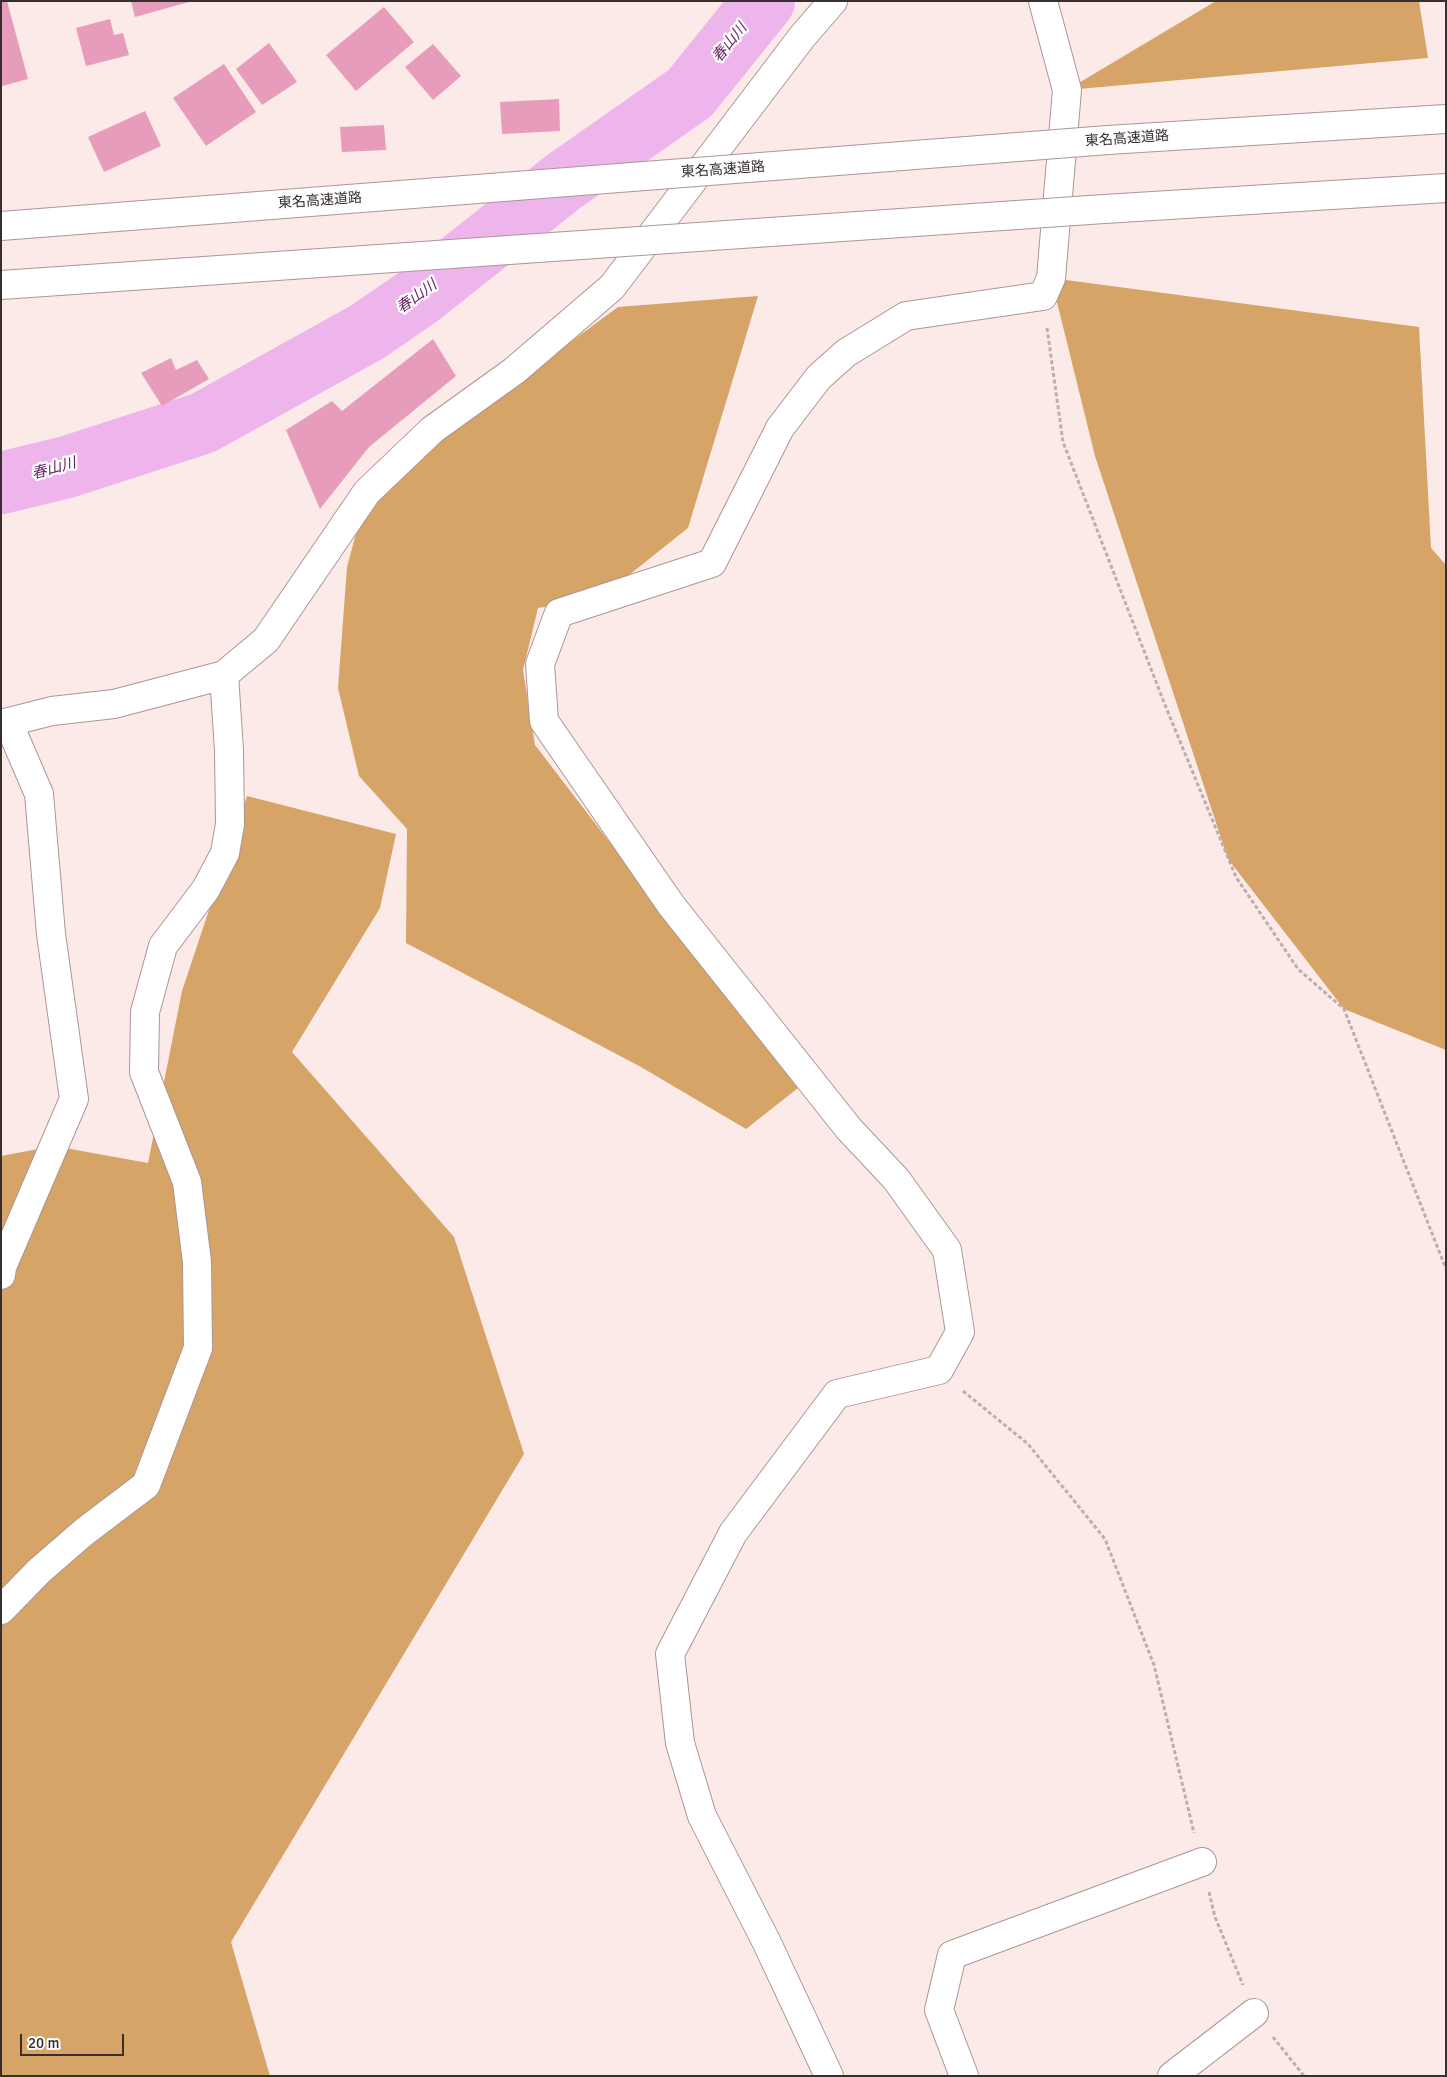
<!DOCTYPE html>
<meta charset="utf-8">
<style>
body{margin:0}
#map{position:relative;width:1447px;height:2077px;overflow:hidden;background:#fceae9;font-family:Signika,sans-serif}
canvas{display:block}
.frame{position:absolute;inset:0;border:2px solid #372e2e;pointer-events:none}
.scale{position:absolute;left:20px;top:2034px;width:104px;height:22px;box-sizing:border-box;border:2px solid #372e2e;border-top:0;padding-left:6px;font-size:15px;line-height:18px;white-space:nowrap;color:#372e2e;-webkit-text-stroke:4px #fcfcfc;paint-order:stroke}
</style>
<div id="map">
<canvas width="1447" height="2077"></canvas>
<div class="frame"></div>
<div class="scale">20 m</div>
</div>
<script>
const c = document.querySelector('canvas').getContext('2d');
c.lineJoin = 'round';
function fill(path, color) { c.fillStyle = color; c.fill(path, 'evenodd'); }
const shape = rows => new Path2D(rows.map(r => 'M' + r).join(''));
function stroke(path, color, width, dash) { c.strokeStyle = color; c.lineWidth = width; c.lineCap = dash ? 'butt' : 'round'; c.setLineDash(dash || []); c.stroke(path); }
function label(font, color, halo, rows, align = 'center') {
  c.font = font + ' Signika,"Noto Sans JP",sans-serif'; c.lineWidth = 4.5; c.setLineDash([]); c.textBaseline = 'middle'; c.strokeStyle = halo; c.fillStyle = color; for (const [text, x, y, turn = 0] of rows) {
    c.save(); c.translate(x, y); c.rotate((+turn || 0) * Math.PI / 180); c.textAlign = isNaN(turn) ? turn : align; if (halo) c.strokeText(text, 0, 0); c.fillText(text, 0, 0); c.restore();
  }
}
const forest = shape([
 [1216,1,1419,1,1428,58,1067,90],
 [1051,278,1419,327,1431,548,1446,565,1446,1050,1344,1009,1228,859,1095,456],
 [758,296,688,528,599,599,538,608,523,670,535,745,798,1088,746,1129,641,1067,406,943,407,829,359,776,338,688,347,567,367,492,618,307],
 [247,796,396,834,380,908,292,1052,454,1237,524,1454,231,1942,270,2076,1,2076,1,1156,54,1146,148,1163,182,991]
]);
const river = shape([
 [1,483,67,467,203,423,367,332,418,297,563,182,690,93,764,1]
]);
const building = shape([
 [1,1,7,1,28,79,2,86],
 [131,1,189,1,189,2,135,17],
 [384,7,414,42,356,91,326,55],
 [110,19,114,35,123,33,129,55,86,66,76,28],
 [269,43,297,82,262,105,236,69],
 [433,44,461,76,433,100,405,67],
 [224,64,256,112,206,146,173,98],
 [559,99,560,131,502,134,500,102],
 [145,111,161,146,104,172,88,137],
 [384,125,386,150,342,152,340,127],
 [433,339,456,376,369,447,320,509,286,430,332,401,342,411],
 [171,358,176,370,197,360,209,379,162,406,141,373]
]);
const path = shape([
 [1047,328,1063,442,1165,705,1236,877,1298,969,1344,1009,1446,1269],
 [963,1391,1028,1444,1105,1539,1154,1665,1194,1833],
 [1209,1892,1215,1917,1243,1985],
 [1273,2037,1304,2076]
]);
const minor = shape([
 [1,724,52,711,114,704,224,675,266,640,367,492,432,430,514,371,612,287,802,37,833,1],
 [1,1275,2,1267,74,1099,51,934,39,794,8,722],
 [1,1610,39,1571,84,1532,146,1485,198,1348,197,1262,187,1182,144,1072,145,1012,163,946,206,889,225,853,230,824,229,750,224,675],
 [829,2076,767,1943,702,1816,680,1743,670,1654,733,1533,837,1394,939,1370,960,1332,947,1250,896,1179,849,1129,671,905,544,721,540,664,559,613,712,563,780,428,819,377,846,353,906,316,1043,296,1051,278,1067,90,1043,1],
 [964,2076,939,2010,952,1955,1202,1862],
 [1172,2076,1254,2013]
]);
const highway = shape([
 [1108,140,1446,119],
 [1104,209,1446,188]
]);
const highwayBridge = shape([
 [1,226,1108,140],
 [1,285,1104,209]
]);
const streetNames = [
 ["東名高速道路",1127,139,-4],
 ["東名高速道路",723,170,-4],
 ["東名高速道路",320,201,-4]
];
const waterNames = [
 ["春山川",730,43,-51],
 ["春山川",417,297,-36],
 ["春山川",54,469,-15]
];
fill(forest, '#d5a466');
stroke(river, '#eeb5ed', 62);
fill(building, '#e79cbb');
stroke(minor, '#ab9696', 30);
stroke(highway, '#ab9696', 30);
stroke(path, '#bdaead', 3, [4, 2.5]);
stroke(minor, '#fff', 28);
stroke(highway, '#fff', 28);
stroke(highwayBridge, '#ab9696', 30, []);
stroke(highwayBridge, '#fff', 28);
label('14px', '#372e2e', '#fcfcfc', streetNames);
label('italic 15px', '#662567', '#fcfcfc', waterNames);
</script>
